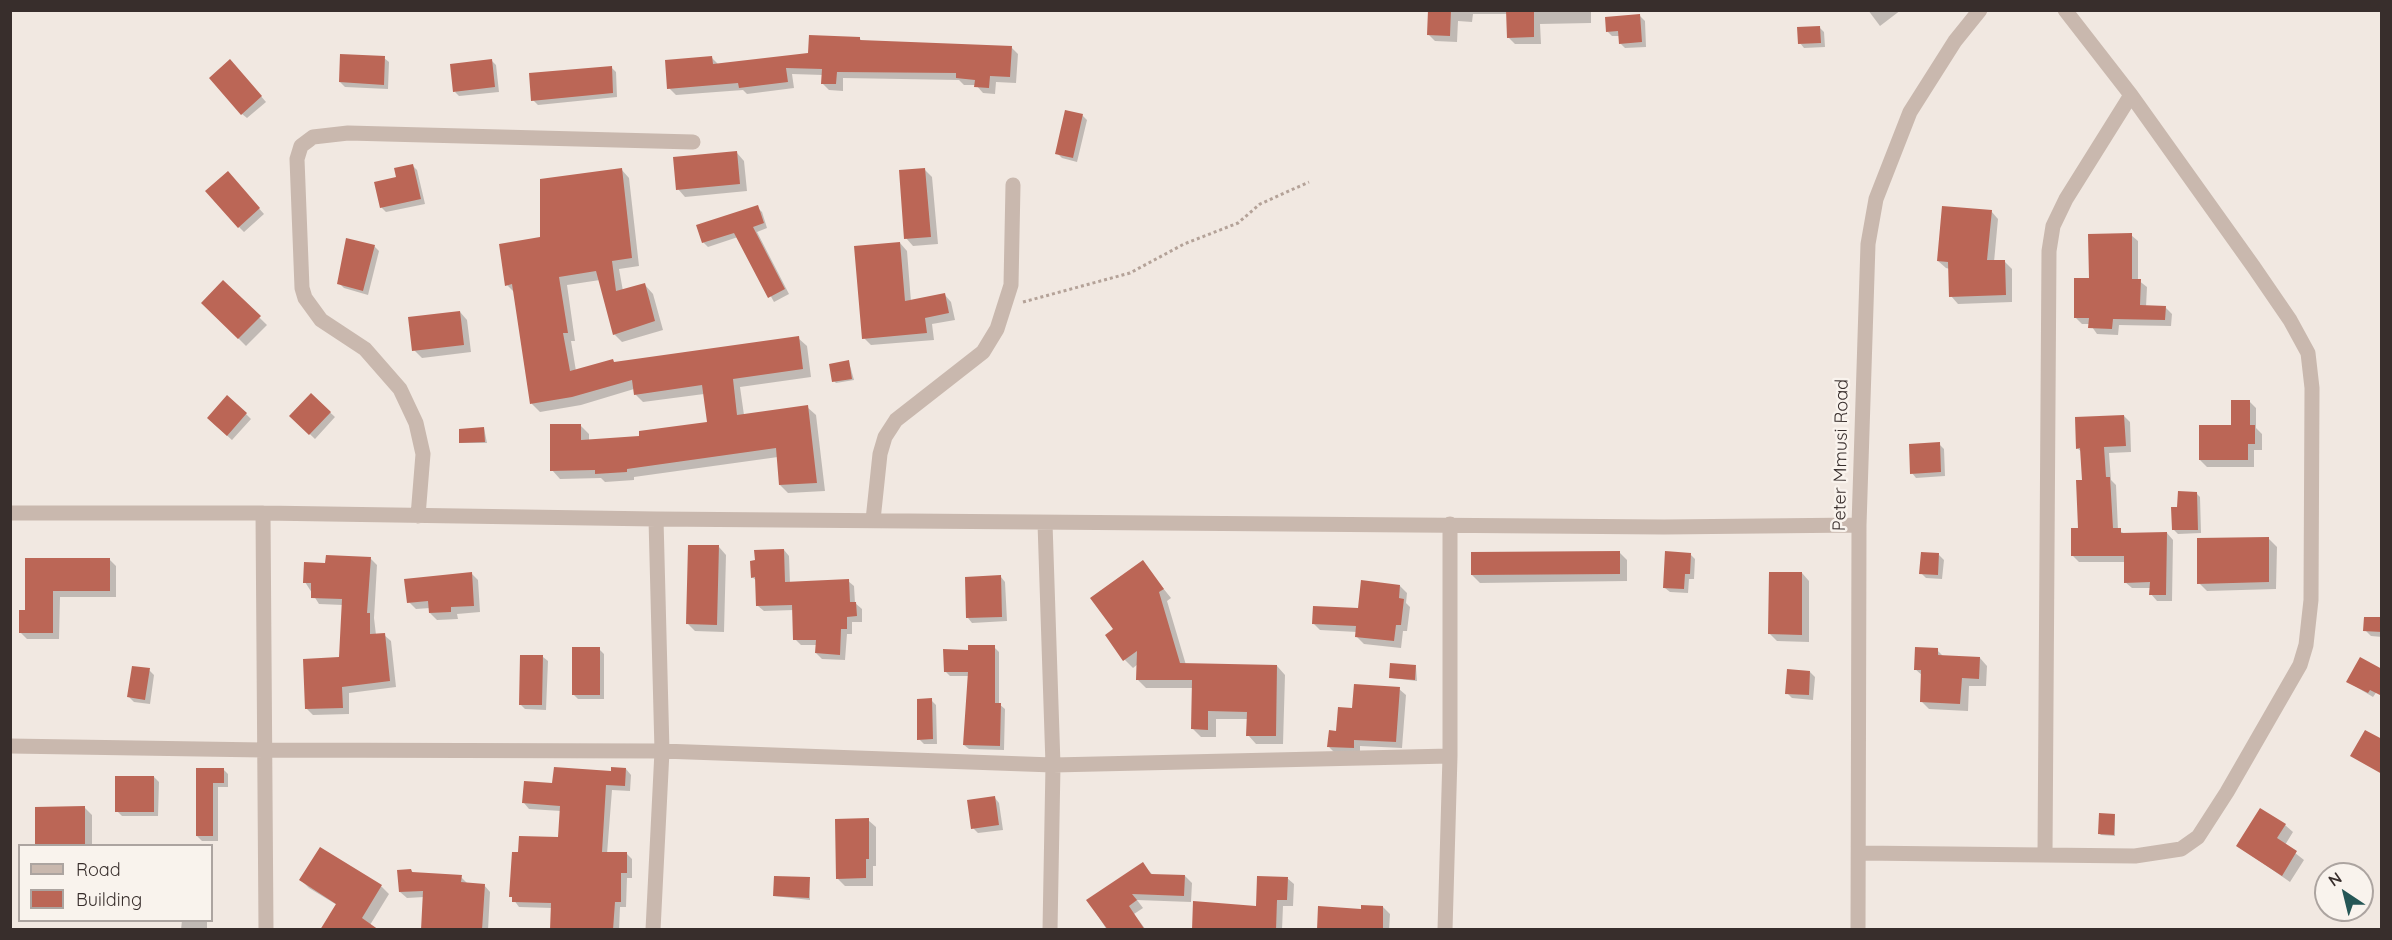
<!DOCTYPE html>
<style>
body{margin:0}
#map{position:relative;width:2392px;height:940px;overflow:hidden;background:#f1e8e1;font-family:Quicksand,sans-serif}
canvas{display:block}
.frame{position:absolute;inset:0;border:12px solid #382e2c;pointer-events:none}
.legend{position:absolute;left:18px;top:844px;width:195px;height:78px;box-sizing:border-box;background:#f9f3ed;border:2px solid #aca4a0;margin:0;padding:8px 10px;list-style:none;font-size:18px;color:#382e2c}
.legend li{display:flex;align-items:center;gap:12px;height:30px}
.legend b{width:30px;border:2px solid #aca4a0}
.north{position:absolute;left:2314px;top:862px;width:60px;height:60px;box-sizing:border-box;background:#f9f3ed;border:2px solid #aca4a0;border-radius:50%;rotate:325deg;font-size:16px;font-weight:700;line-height:24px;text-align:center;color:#382e2c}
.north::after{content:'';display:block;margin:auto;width:21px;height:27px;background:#255655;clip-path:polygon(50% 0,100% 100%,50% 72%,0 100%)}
</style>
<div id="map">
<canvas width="2392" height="940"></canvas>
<div class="frame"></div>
<ul class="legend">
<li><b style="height:8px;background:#c9b8ae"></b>Road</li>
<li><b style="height:16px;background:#bb6656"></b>Building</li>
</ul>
<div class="north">N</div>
</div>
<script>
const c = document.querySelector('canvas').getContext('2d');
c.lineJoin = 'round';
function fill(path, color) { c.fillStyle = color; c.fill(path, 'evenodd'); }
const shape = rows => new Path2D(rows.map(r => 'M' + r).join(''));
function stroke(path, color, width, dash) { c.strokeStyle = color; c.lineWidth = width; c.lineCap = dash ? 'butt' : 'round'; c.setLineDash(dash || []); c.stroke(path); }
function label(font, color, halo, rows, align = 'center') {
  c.font = font + ' Quicksand,sans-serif'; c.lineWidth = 5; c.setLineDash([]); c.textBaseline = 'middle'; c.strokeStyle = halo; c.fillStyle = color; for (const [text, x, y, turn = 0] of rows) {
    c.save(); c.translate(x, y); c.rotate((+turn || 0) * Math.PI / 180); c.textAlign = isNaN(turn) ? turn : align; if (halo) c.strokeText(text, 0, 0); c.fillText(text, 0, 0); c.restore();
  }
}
const shadow = shape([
 [1429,10,1591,10,1591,23,1540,24,1541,44,1515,44,1508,37,1508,14,1473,14,1472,22,1458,21,1457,42,1435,41,1428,34],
 [1868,10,1901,10,1880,26],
 [1640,16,1645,21,1646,47,1625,48,1620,43,1620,36,1612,36,1607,31],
 [1819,27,1824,32,1825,47,1804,48,1800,43],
 [859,38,863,42,1011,47,1018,54,1016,83,996,82,995,94,983,93,976,85,964,85,959,80,843,78,843,91,829,90,822,83,823,75,792,74,794,88,747,94,743,90,676,95,669,88,712,58,719,65,810,54],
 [384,58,389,62,388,89,345,87,340,82],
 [491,60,496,65,499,92,459,96,455,92],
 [235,66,266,102,247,118,242,114],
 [611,67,616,72,617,97,538,105,533,100],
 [1082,115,1087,120,1077,162,1062,158,1057,153],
 [737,153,744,161,747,191,685,197,678,189],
 [412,165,417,170,425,204,386,212,381,207,398,178],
 [621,169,629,178,639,266,619,269,623,291,645,285,653,294,663,330,622,342,614,334,600,280,567,285,575,341,571,341,576,371,798,338,807,346,811,377,740,387,744,415,807,407,816,415,825,491,788,493,780,485,778,457,634,477,634,480,605,482,601,478,560,479,552,470,580,425,589,434,589,441,641,438,708,423,704,394,643,402,635,394,634,389,581,405,540,412,532,404,515,293,507,285,542,239],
 [924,169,932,177,938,244,913,246,906,238],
 [232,178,264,214,244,232,239,227],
 [757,207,762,212,767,228,757,232,789,294,774,302,738,237,708,247,703,242],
 [1991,211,1998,219,1994,262,2004,261,2012,269,2012,302,1958,304,1951,296,1950,269,1946,268,1938,261],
 [2131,235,2138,241,2138,280,2147,287,2146,307,2165,307,2172,314,2171,326,2119,325,2118,335,2097,334,2090,324,2082,324,2075,317,2091,280],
 [900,243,907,251,911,302,944,294,951,302,955,320,932,324,934,340,871,345,864,338],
 [374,246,379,251,368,295,344,288,339,283],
 [223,282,267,325,246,346,203,303],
 [460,312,467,320,471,352,422,358,414,350],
 [849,362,854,380,836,383,834,381],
 [311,395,335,417,315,439,291,416],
 [2249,401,2256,408,2256,428,2262,434,2262,450,2254,450,2254,467,2207,467,2200,460,2232,427],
 [246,414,251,419,232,440,213,423],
 [2124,416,2130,422,2131,452,2109,453,2111,480,2116,485,2118,530,2125,534,2167,533,2173,540,2172,601,2157,601,2151,594,2151,588,2132,588,2125,582,2125,562,2079,562,2073,556,2080,530,2083,481,2082,452,2077,448],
 [484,428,487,443,460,443],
 [1939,444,1944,449,1945,476,1916,478,1912,473],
 [2196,493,2200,497,2201,533,2178,534,2174,530,2179,508],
 [2269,539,2277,547,2276,589,2207,591,2199,583],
 [719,547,726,555,724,632,695,631,688,624],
 [784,550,789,556,790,583,848,581,854,586,855,603,862,609,862,622,852,622,852,634,847,634,845,660,822,659,816,653,817,645,801,645,795,639,794,610,764,611,758,606,757,581,752,577],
 [1619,552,1627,560,1627,581,1480,583,1472,575],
 [1690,554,1695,559,1694,579,1689,579,1688,593,1670,592,1665,588],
 [1939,555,1944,560,1942,579,1926,578,1921,573],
 [370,558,377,565,374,618,376,635,384,635,391,641,396,687,349,693,349,714,313,715,306,708,340,659,343,605,319,604,305,582,327,565],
 [26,559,109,559,116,566,116,597,60,597,59,639,27,639,20,632,27,611],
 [1142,562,1171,598,1167,601,1186,665,1277,666,1285,675,1283,744,1256,744,1248,735,1248,719,1216,719,1216,737,1201,737,1193,729,1193,688,1146,688,1138,680,1138,664,1133,668,1125,660,1115,629],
 [471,573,478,580,480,612,457,614,458,619,437,620,430,613,430,608,416,609,409,602],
 [1802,573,1809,581,1809,642,1777,641,1770,634],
 [1001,577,1005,582,1007,621,972,623,968,618],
 [1400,586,1407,593,1406,603,1410,607,1407,631,1403,631,1401,648,1364,644,1357,637,1357,632,1320,630,1313,623,1360,610],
 [2382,619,2382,637,2371,636,2365,630],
 [994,647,999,652,999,704,1005,709,1004,750,969,749,964,745,969,676,950,676,945,671,970,651],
 [599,649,604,654,604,699,578,699,573,694],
 [1937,650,1944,657,1980,658,1987,666,1986,686,1969,686,1968,711,1929,709,1921,701,1923,676,1915,669],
 [543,657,548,661,546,710,525,709,520,704],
 [1416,667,1417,681,1391,678],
 [149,670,154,675,150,704,134,702,129,697],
 [1810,672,1815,677,1813,700,1792,698,1787,693],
 [2348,682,2382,684,2373,697],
 [1399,689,1406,695,1402,748,1360,746,1360,754,1335,753,1329,747,1354,710],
 [931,700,936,705,937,744,924,744,919,739],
 [223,769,228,774,228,787,218,787,218,841,202,841,197,836,198,770],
 [626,769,631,775,630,791,612,790,607,854,627,854,632,859,632,878,627,878,626,907,620,907,619,930,552,930,553,908,519,907,511,896,520,854,560,839,561,811,529,809,524,803,554,784],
 [154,777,159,782,158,816,122,816,117,811],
 [995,798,999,803,1003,830,978,833,973,828],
 [85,808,92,815,92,846,37,844],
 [2115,815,2115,836,2101,835,2099,833],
 [868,820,876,827,876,866,873,866,873,886,845,886,838,879],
 [2285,825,2293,832,2285,845,2304,860,2290,882,2238,846],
 [321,849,382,887,389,894,370,925,309,888,301,880],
 [1142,864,1153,875,1185,876,1192,883,1191,902,1137,900,1143,908,1134,914,1146,930,1107,930,1088,900],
 [411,870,414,874,461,877,467,883,484,885,490,892,488,930,423,930,424,897,407,898,400,892],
 [1287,878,1294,884,1293,906,1283,906,1282,930,1193,930,1258,907],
 [809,879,810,900,774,896],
 [1383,907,1390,914,1389,930,1318,930,1362,910],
 [182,920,207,920,207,930,181,930]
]);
const building = shape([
 [1428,10,1451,10,1450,36,1427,35],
 [1506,10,1534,10,1534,37,1507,38],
 [1640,14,1642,42,1619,44,1618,31,1606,32,1605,17],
 [1820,26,1821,43,1798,44,1797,27],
 [809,35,860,37,860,40,1012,46,1010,77,990,76,989,88,974,87,975,80,956,78,956,73,837,72,836,84,821,84,822,69,786,68,788,82,739,88,738,83,667,89,665,60,712,56,713,64,808,53],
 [340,54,385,56,384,85,339,82],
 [230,59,262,96,241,115,209,78],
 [492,59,495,87,453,92,450,64],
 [612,66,613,93,531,101,529,73],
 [1065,110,1083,114,1073,158,1055,154],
 [737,151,740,184,676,190,673,157],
 [413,164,421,199,380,208,374,182,396,177,394,168],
 [622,168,632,258,612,261,616,291,645,283,655,321,613,335,596,271,559,277,568,333,563,333,570,371,613,359,614,362,799,336,803,369,733,379,737,415,808,405,817,483,779,485,776,448,627,469,627,472,595,474,595,470,550,471,550,424,581,424,581,440,639,436,639,431,707,422,702,385,634,395,632,380,572,397,530,404,512,284,505,286,499,244,540,237,540,179],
 [925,168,931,237,904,239,899,170],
 [228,171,260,208,238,228,205,191],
 [758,205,764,223,753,227,785,289,768,298,734,233,702,243,696,225],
 [1942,206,1992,210,1987,260,2005,260,2006,295,1949,297,1948,262,1937,261],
 [2132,233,2132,279,2141,279,2140,305,2166,306,2165,320,2113,319,2112,329,2088,328,2089,318,2074,318,2074,278,2089,278,2088,234],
 [346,238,375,245,363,291,337,284],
 [900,242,905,301,945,293,949,313,925,318,927,333,862,339,854,246],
 [223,280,261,316,238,339,201,303],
 [460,311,464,345,412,351,408,317],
 [849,360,852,379,832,382,829,364],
 [311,393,331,412,309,435,289,416],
 [227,395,247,413,227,436,207,418],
 [2231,400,2250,400,2250,425,2255,425,2255,444,2248,444,2248,460,2199,460,2199,425,2231,425],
 [2124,415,2126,446,2104,447,2106,477,2110,477,2113,528,2121,528,2121,533,2167,532,2166,595,2149,595,2150,582,2124,583,2124,556,2071,556,2071,528,2078,528,2076,480,2082,480,2080,448,2076,449,2075,417],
 [484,427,485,442,459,443,459,429],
 [1940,442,1941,472,1910,474,1909,444],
 [2178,491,2197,492,2198,530,2172,530,2171,507,2177,507],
 [2269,537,2269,582,2197,584,2197,538],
 [688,545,719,545,717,625,686,624],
 [784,549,785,582,849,579,850,602,856,602,857,616,847,617,847,629,841,629,840,655,815,653,816,640,793,640,792,605,756,606,755,577,751,578,750,561,755,560,754,550],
 [1620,551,1620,574,1471,575,1471,552],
 [1665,551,1691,553,1690,574,1685,574,1684,589,1663,588],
 [1921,552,1939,553,1938,575,1919,574],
 [326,555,371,557,367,613,370,613,370,634,385,633,390,681,342,687,343,708,305,709,303,659,339,657,342,599,311,598,311,583,303,583,304,562,325,563],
 [25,558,110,558,110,591,53,591,53,633,19,633,19,610,25,610],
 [1143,560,1164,589,1159,592,1180,663,1277,665,1276,736,1246,736,1247,712,1208,711,1208,730,1191,729,1192,680,1136,680,1137,651,1123,661,1105,635,1113,629,1090,598],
 [472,572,474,606,451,607,451,612,429,613,428,601,407,603,404,579],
 [1769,572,1802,572,1802,635,1768,634],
 [1001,575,1002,617,966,618,965,577],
 [1361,580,1400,585,1399,598,1404,599,1401,625,1396,625,1394,641,1355,637,1356,626,1312,624,1313,606,1358,608],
 [2364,617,2382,617,2382,632,2363,631],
 [968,645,995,645,995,703,1001,703,1000,746,963,745,968,672,944,672,943,649,968,650],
 [572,647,600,647,600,695,572,695],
 [1915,647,1938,648,1938,655,1980,657,1979,679,1962,678,1960,704,1920,702,1921,670,1914,670],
 [520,655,543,655,542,705,519,705],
 [2360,657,2382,669,2382,696,2370,690,2368,693,2346,682],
 [1390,663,1416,665,1415,680,1389,678],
 [132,666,150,668,145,700,127,697],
 [1787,669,1810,671,1809,695,1785,694],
 [1354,684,1400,687,1396,742,1354,740,1354,748,1327,747,1329,730,1336,731,1338,707,1352,708],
 [932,698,933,739,917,740,917,699],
 [2365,730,2382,739,2382,774,2350,756],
 [554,767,611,771,611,767,626,768,625,786,606,785,602,852,627,852,627,873,621,873,621,902,615,902,613,930,550,930,551,903,512,902,512,897,509,897,512,852,518,852,519,836,558,837,560,806,522,803,524,781,552,783],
 [196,768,224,768,224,783,213,783,213,836,196,836],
 [115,776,154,776,154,812,115,812],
 [995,796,999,825,971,829,967,800],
 [85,806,85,844,35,844,35,807],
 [2260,808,2286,824,2277,838,2297,851,2282,876,2236,846],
 [2099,813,2115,814,2114,835,2098,834],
 [869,818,869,859,866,859,866,878,836,879,835,819],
 [320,847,382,885,362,918,379,930,320,930,336,904,299,880],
 [1143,862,1151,874,1185,875,1184,896,1132,894,1137,900,1129,906,1145,930,1108,930,1086,900],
 [411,869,412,872,462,875,461,882,485,884,482,930,421,930,423,891,399,892,397,870],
 [774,876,810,877,809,898,773,896],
 [1257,876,1288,877,1287,900,1277,900,1276,930,1192,930,1193,901,1256,906],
 [1361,905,1383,906,1383,930,1317,930,1318,906,1361,909]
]);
const path = shape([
 [1023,302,1130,273,1184,244,1238,223,1260,204,1309,182]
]);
const street = shape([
 [10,513,263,513,656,519,1664,527,1859,525],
 [263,513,266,930],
 [418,516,423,454,416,423,400,389,365,349,321,320,305,298,302,288,297,159,301,146,313,137,348,133,693,142],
 [873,520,880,454,885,437,896,420,983,352,997,329,1011,285,1013,185],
 [1045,523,1053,765,1050,930],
 [10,746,263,750,662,751,1053,765,1450,756],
 [1859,853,2135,856,2181,849,2198,837,2227,792,2300,665,2306,645,2311,600,2312,388,2308,353,2290,320,2253,266,2131,95,2065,10],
 [2045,854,2049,251,2053,226,2066,199,2131,95],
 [653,930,662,751,656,519],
 [1445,930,1450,756,1450,524],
 [1858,930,1859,525,1868,244,1876,199,1910,112,1955,41,1980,10]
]);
const streetNames = [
 ["Peter Mmusi Road",1841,455,-89]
];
fill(shadow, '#0003');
fill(building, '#bb6656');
stroke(path, '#b4a298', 3, [3, 3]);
stroke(street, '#c9b8ae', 15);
label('18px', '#382e2c', '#f9f3ed', streetNames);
</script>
